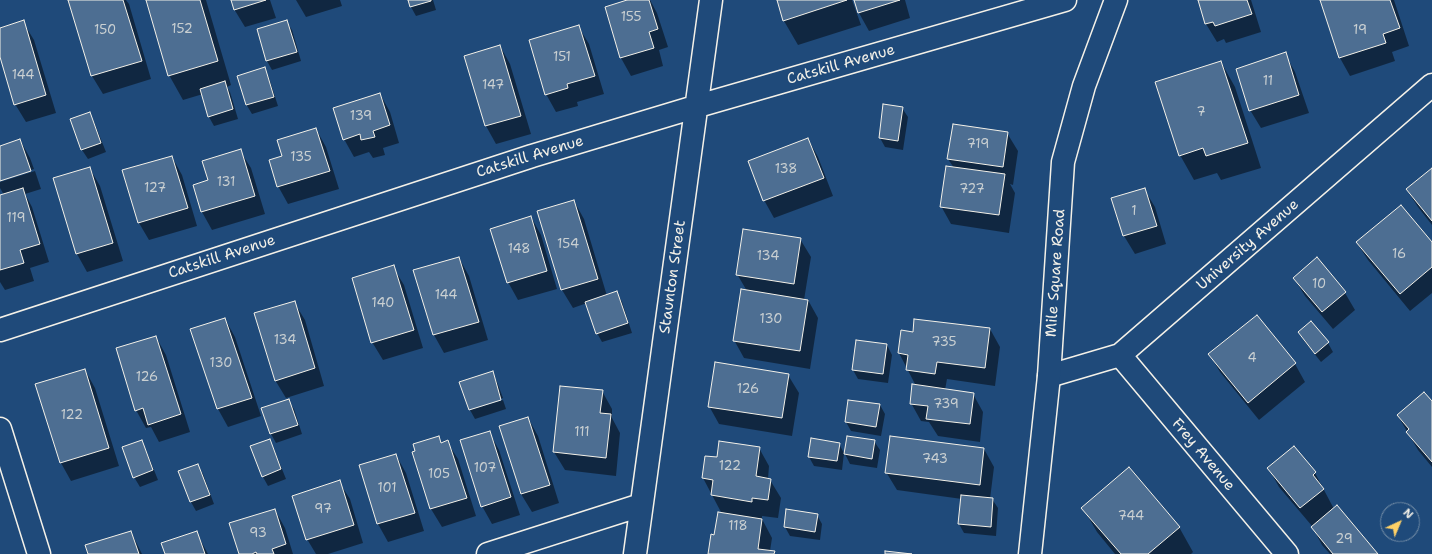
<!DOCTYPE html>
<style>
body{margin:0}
#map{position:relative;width:1432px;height:554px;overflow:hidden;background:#1f4a7a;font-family:"Shantell Sans",sans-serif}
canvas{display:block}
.north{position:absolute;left:1380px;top:502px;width:40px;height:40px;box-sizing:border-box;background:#1f4a7a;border:1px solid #748da6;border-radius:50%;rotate:44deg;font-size:11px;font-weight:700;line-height:16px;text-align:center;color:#f4f1e8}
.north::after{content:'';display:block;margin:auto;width:14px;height:18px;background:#ffd166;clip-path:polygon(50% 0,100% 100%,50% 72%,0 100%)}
</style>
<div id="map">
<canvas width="1432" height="554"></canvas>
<div class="north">N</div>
</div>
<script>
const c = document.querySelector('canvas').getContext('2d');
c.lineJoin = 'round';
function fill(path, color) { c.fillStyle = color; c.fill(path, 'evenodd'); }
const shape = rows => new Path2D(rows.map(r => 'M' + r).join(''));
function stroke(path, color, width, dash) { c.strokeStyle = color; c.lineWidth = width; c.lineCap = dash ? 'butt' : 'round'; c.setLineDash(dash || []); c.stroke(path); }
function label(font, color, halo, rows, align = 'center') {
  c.font = font + ' "Shantell Sans",sans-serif'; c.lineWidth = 3; c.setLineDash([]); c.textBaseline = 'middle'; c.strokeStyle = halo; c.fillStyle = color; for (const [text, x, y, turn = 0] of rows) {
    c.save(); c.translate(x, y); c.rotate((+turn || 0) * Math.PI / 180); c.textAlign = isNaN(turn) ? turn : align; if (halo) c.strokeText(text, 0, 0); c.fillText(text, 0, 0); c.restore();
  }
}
const shadow = shape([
 [73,0,126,0,129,4,151,79,103,94,92,76,69,1],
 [147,0,206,0,231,85,227,87,230,92,238,119,214,126,209,117,203,94,183,100,169,75],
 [232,0,270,0,276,18,245,27,234,9],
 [295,0,340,0,342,6,306,17,296,0],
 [409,0,433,0,436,10,416,16,411,7],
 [631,0,650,0,657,13,668,47,659,50,663,66,631,76,621,58,606,7],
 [778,0,852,0,861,25,798,45,784,21],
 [855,0,905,0,910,18,869,31,859,13],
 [1199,0,1251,0,1261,32,1226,43,1224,39,1217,42,1206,24],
 [1324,0,1394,0,1409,46,1392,52,1395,61,1350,76,1340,58,1321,1],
 [286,21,292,30,301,61,272,70,267,61],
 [23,22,34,40,56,113,26,122,15,104,0,54,0,29],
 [578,26,589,44,604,94,577,102,578,106,556,112,546,94],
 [500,46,510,64,531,134,496,144,486,126,465,56],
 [1285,54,1295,72,1309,113,1261,128,1250,110],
 [1221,62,1235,87,1261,168,1221,180,1217,173,1194,180,1180,155],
 [264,69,269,78,278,106,252,114,246,104],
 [380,94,390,112,399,143,383,148,385,155,373,158,369,152,354,157,344,139],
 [902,108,908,117,903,150,885,147,880,138],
 [89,113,94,122,106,152,88,159,82,150,71,120],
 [316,129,326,147,339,189,288,204,278,186,283,157],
 [1007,133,1018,151,1013,185,1010,184,1015,193,1009,233,951,224,941,206,954,168,948,159],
 [808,139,818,157,833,196,774,218,764,200],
 [20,140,30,158,34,169,0,180,0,147],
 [240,151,251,168,265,214,212,230,202,212,194,185,209,181],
 [172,157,182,175,197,226,149,240,139,223],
 [90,169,100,186,123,261,87,272,77,254,54,179],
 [1432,169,1432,225,1418,207,1407,190],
 [35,171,41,189,25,194,32,207,49,262,30,268,34,281,5,290,0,282,0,196,4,195,0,188,0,182],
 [1144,189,1155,207,1166,244,1135,254,1124,236,1113,199],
 [574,201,584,219,607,296,617,293,622,302,632,333,602,342,597,333,587,303,573,308,562,290,539,211],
 [531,217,541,235,557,289,518,300,508,282],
 [800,239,811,257,804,300,808,300,818,318,810,369,744,358,734,340,747,291,737,274],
 [1357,243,1432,244,1432,293,1410,311,1368,260],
 [459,258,469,276,488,340,444,353,434,335,414,271],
 [393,267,404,285,423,348,383,360,372,342],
 [1294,278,1345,293,1355,310,1333,329,1305,296],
 [294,302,305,320,324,386,286,398,275,380],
 [1257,317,1295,364,1305,382,1259,420,1220,372,1210,355],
 [225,319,235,337,261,416,228,427,218,409,191,330],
 [990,329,1000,347,995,386,947,379,945,390,973,394,983,412,980,442,938,436,929,422,921,421,911,403,916,386,899,353,914,333],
 [1299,333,1328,343,1333,352,1321,362,1305,342],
 [156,337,166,355,190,432,159,442,151,427,146,428,136,410],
 [887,345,892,355,888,383,858,379,853,370],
 [85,370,95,388,119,466,71,481,61,463,37,385],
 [492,372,497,382,503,398,470,408,470,410,460,382],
 [788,375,799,393,792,436,719,424,709,406],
 [561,387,602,391,612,409,612,418,620,433,616,476,565,470,554,452],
 [288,400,294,409,302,434,276,443,271,434],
 [503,400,506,409,475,419,470,410],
 [1432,402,1432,467,1418,450,1398,416],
 [880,405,885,414,881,436,851,431,846,422],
 [528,418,538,436,559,503,532,512,521,494,500,427],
 [489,432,499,450,520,515,492,524,482,506],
 [438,437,442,443,447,442,458,459,476,516,442,527,431,509,413,452],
 [848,437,874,441,880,450,877,468,850,464,845,454],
 [269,440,274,449,286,479,268,486,263,477],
 [141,441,146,450,158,480,140,487,134,477,123,447],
 [839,444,844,453,842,470,814,466,809,457],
 [759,448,769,466,768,479,770,480,781,498,778,518,762,516,762,519,772,538,770,551,774,552,775,554,709,554,722,514,703,478,718,458],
 [984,449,994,467,990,499,992,499,998,508,996,536,964,533,959,524,962,499,897,490,886,472],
 [396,455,406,473,424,531,388,542,378,524,360,466],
 [197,465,203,474,214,504,196,511,191,502],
 [1269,469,1315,473,1334,509,1376,554,1330,554,1322,545,1312,526,1279,487],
 [339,482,350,499,363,543,328,554,316,554,307,539],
 [1083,508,1179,527,1193,552,1191,554,1115,554,1097,532],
 [275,510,285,528,293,554,240,554],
 [817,515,822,524,820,540,790,536,785,527],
 [131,532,142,554,89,554],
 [196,532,208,554,166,554]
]);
const building = shape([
 [68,0,123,0,142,61,91,76,68,0],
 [146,0,200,0,218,61,168,76,146,0],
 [231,0,266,0,234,10,231,0],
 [408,0,431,0,431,1,410,7,408,0],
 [627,0,649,0,658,29,649,32,654,48,620,58,605,7,627,0],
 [777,0,847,0,783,21,777,0],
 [854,0,900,0,858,13,854,0],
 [1198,0,1247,0,1252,14,1215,26,1213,22,1205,24,1198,0],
 [1320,0,1390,0,1400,28,1383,34,1386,43,1339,58,1320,0],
 [24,20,46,95,14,105,0,57,0,28,24,20],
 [287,20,297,52,266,61,257,29,287,20],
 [579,25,595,76,567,84,568,88,545,95,529,40,579,25],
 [500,45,521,116,485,126,464,56,500,45],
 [1286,52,1299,95,1249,111,1236,69,1286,52],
 [1221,61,1248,143,1206,156,1203,148,1179,156,1155,82,1221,61],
 [265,67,274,97,246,105,237,76,265,67],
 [225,81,233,109,208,117,200,89,225,81],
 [380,93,390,125,373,131,375,137,361,140,360,134,343,140,333,108,380,93],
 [883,104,903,107,898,141,879,138,883,104],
 [90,112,101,143,81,150,70,119,90,112],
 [953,124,1008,132,1003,167,947,159,953,124],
 [316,128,330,171,277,187,269,160,282,156,277,140,316,128],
 [808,138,824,178,763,201,748,161,808,138],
 [20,139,31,171,0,181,0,146,20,139],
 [241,149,255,196,201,212,193,185,208,180,202,161,241,149],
 [172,156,188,208,138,223,122,170,172,156],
 [946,166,1005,174,999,215,940,207,946,166],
 [90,167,113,243,76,254,53,178,90,167],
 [1432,168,1432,221,1406,189,1432,168],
 [23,188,40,244,20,250,24,263,0,270,0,195,23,188],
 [1145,188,1157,226,1123,236,1111,198,1145,188],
 [574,200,598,279,561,290,537,211,574,200],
 [1401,205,1432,242,1432,267,1400,294,1356,242,1401,205],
 [531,216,547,271,507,283,490,229,531,216],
 [743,229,801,238,794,284,736,275,743,229],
 [459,257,479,322,433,335,413,270,459,257],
 [1317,257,1346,292,1322,312,1293,278,1317,257],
 [394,265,414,330,371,343,352,278,394,265],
 [741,289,808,300,800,351,733,341,741,289],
 [617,291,628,323,596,334,585,302,617,291],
 [295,301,315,368,275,381,254,313,295,301],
 [1257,315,1296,363,1248,403,1208,354,1257,315],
 [225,318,252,398,217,409,190,329,225,318],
 [914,319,990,328,985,368,937,362,935,374,906,370,908,355,898,353,901,330,913,332,914,319],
 [1311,321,1329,342,1315,354,1298,332,1311,321],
 [156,336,181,414,148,425,143,408,135,411,116,348,156,336],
 [856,340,887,344,883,374,852,370,856,340],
 [715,362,789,374,782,418,708,407,715,362],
 [85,369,109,448,60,463,35,384,85,369],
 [493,371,501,400,469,410,459,382,493,371],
 [912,384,974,393,970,424,926,419,928,406,910,404,912,384],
 [560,386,603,390,600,413,611,414,606,458,553,452,560,386],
 [1424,392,1432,401,1432,462,1406,432,1409,429,1397,415,1424,392],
 [289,399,298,425,270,434,261,408,289,399],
 [848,400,880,404,876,427,845,422,848,400],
 [528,417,550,485,521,494,499,426,528,417],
 [490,431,511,497,481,507,460,440,490,431],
 [439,436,441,443,448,440,467,498,430,509,412,452,415,451,413,444,439,436],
 [847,436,875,440,872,459,844,454,847,436],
 [890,436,984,448,980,485,885,473,890,436],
 [811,438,840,443,837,461,808,457,811,438],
 [270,439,281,469,262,477,250,446,270,439],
 [142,440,153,470,133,478,122,447,142,440],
 [719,441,760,447,756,476,771,479,768,500,752,498,752,502,711,495,713,480,702,478,705,456,717,457,719,441],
 [1294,446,1316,472,1313,475,1324,489,1300,508,1267,468,1294,446],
 [396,454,415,513,377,524,359,465,396,454],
 [198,464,210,495,190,502,178,471,198,464],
 [1129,467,1180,527,1148,554,1121,554,1081,508,1129,467],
 [340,480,354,525,306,540,292,496,340,480],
 [961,495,993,498,991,527,958,524,961,495],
 [1337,505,1378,554,1333,554,1311,527,1337,505],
 [275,509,286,544,272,549,274,554,257,554,256,552,252,554,239,554,229,523,275,509],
 [786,509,818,514,815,532,784,527,786,509],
 [718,512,762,519,758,549,775,551,774,554,708,554,711,534,714,535,718,512],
 [131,531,139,554,88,554,85,545,131,531],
 [197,531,205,554,165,554,161,543,197,531],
 [885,551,912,554,885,554,885,551]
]);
const street = shape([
 [0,330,532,156,698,106,1065,0],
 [1120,355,1287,554],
 [1049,376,1120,355,1432,85],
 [0,429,39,554],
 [488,554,641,505],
 [635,554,711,0]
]);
const secondary = shape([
 [1030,554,1049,376,1063,162,1084,86,1116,0]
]);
const numberNames = [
 ["155",631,18],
 ["152",182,30],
 ["150",105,31],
 ["19",1360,31],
 ["151",562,58],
 ["144",23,76],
 ["11",1268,82],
 ["147",493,86],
 ["7",1201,113],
 ["139",361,117],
 ["719",978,145],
 ["135",301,158],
 ["138",786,170],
 ["131",226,183],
 ["127",155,189],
 ["727",972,190],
 ["1",1134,212],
 ["119",16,219],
 ["154",568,245],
 ["148",519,250],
 ["16",1399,255],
 ["134",768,257],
 ["10",1319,285],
 ["144",446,296],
 ["140",383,304],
 ["130",771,320],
 ["134",285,341],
 ["735",944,343],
 ["4",1252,359],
 ["130",221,364],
 ["126",147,378],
 ["126",748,390],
 ["739",946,405],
 ["122",72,416],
 ["111",582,433],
 ["743",935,460],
 ["122",730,467],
 ["107",485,469],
 ["105",439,475],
 ["101",387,489],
 ["97",323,510],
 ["744",1131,517],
 ["118",738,527],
 ["93",258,534],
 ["29",1344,540]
];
const streetNames = [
 ["Catskill Avenue",841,65,-16],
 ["Catskill Avenue",530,157,-17],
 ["University Avenue",1248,245,-41],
 ["Catskill Avenue",222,257,-18],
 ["Mile Square Road",1056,273,-86],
 ["Staunton Street",673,277,-82],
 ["Frey Avenue",1203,455,50]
];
fill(shadow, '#0007');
fill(building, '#4d6e92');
stroke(building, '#f4f1e8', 1);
stroke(street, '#f4f1e8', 25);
stroke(secondary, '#f4f1e8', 25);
stroke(street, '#1f4a7a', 22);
stroke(secondary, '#1f4a7a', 22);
label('13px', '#cad0d2', null, numberNames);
label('15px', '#f4f1e8', '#1f4a7a', streetNames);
</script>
